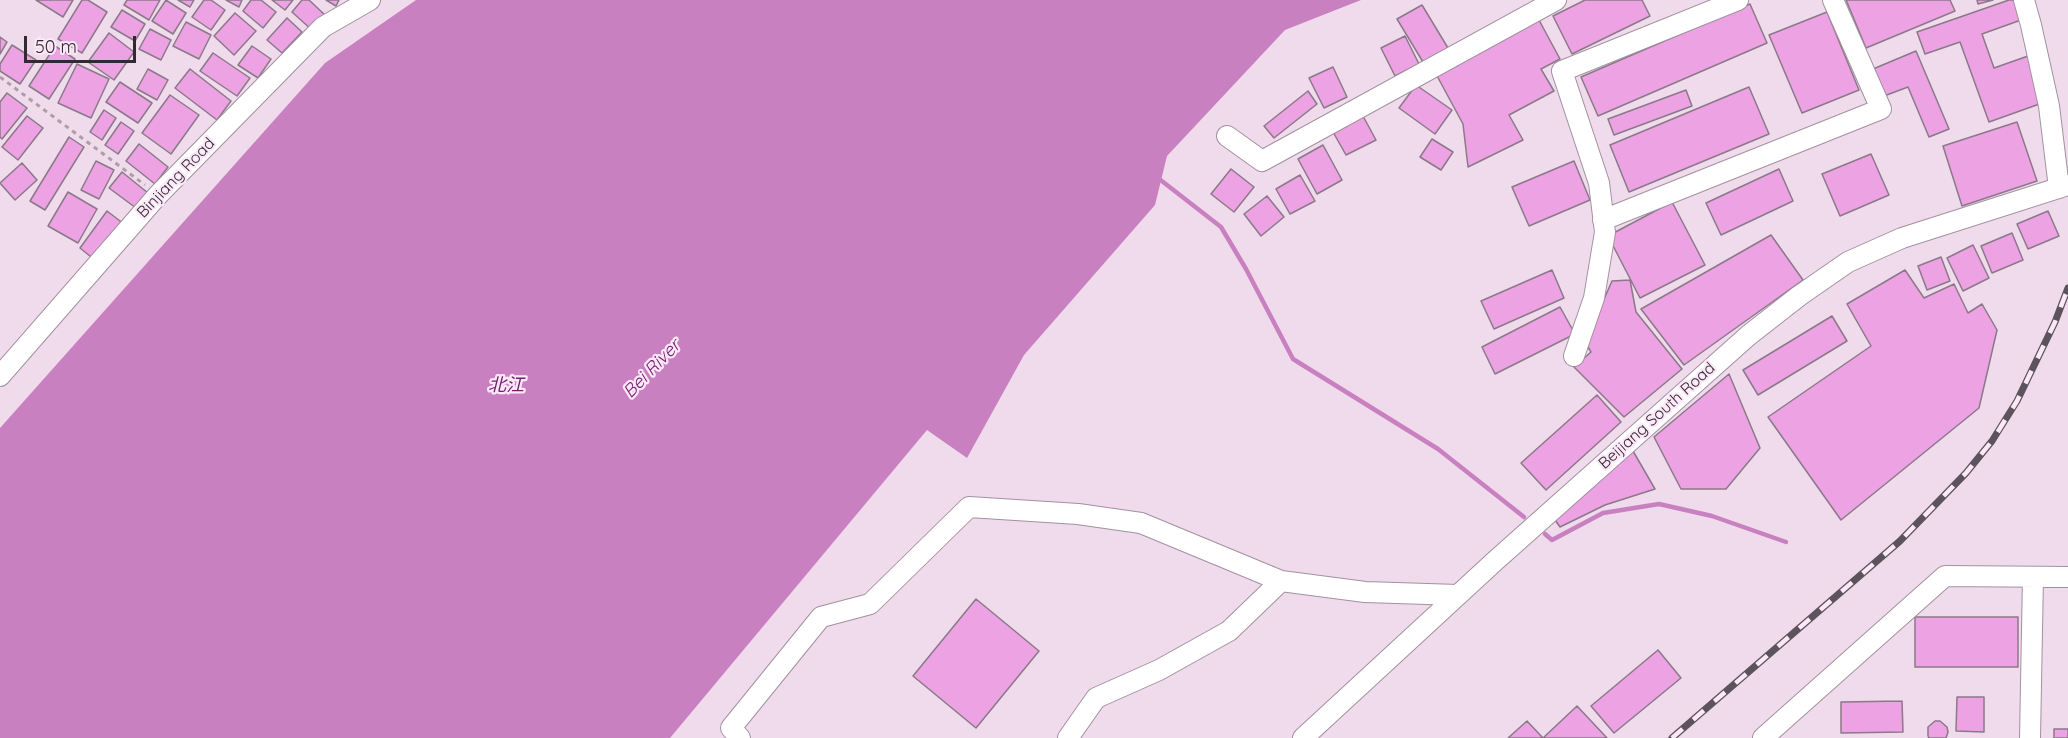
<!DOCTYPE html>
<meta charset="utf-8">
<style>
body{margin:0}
#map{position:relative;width:2068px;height:738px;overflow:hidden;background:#efdbeb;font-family:Quicksand,sans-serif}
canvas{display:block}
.scale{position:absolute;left:24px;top:36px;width:112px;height:27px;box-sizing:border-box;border:3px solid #312a30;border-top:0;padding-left:8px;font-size:18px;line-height:21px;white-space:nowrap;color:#312a30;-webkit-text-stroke:4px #fce8f9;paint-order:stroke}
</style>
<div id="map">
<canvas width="2068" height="738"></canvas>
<div class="scale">50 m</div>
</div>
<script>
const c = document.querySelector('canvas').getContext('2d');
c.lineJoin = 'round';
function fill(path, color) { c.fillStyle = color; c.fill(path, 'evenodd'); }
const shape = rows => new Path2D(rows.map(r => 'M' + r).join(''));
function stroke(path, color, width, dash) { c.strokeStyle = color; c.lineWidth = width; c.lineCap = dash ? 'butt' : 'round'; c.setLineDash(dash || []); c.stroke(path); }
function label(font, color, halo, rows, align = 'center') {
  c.font = font + ' Quicksand,"Noto Sans SC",sans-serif'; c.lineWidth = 4.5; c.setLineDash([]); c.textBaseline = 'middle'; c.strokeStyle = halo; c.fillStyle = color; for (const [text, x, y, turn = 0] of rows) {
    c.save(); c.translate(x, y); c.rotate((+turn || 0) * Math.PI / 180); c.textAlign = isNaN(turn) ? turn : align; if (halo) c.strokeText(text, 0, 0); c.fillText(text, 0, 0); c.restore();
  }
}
const water = shape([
 [416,0,1361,0,1285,30,1167,156,1155,205,1024,355,967,458,927,430,670,738,0,738,0,428,325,63]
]);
const stream = shape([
 [1158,178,1221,227,1246,269,1293,359,1438,449,1524,517],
 [1545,534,1552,540,1603,513,1659,504,1712,516,1786,542]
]);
const building = shape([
 [36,0,73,0,63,17,36,0],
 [82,0,88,0,107,12,82,53,58,39,82,0],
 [127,0,160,0,149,20,124,5,127,0],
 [166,0,186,13,173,34,152,21,166,0],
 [178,0,194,0,190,7,178,0],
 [204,0,211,0,225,10,211,30,192,17,204,0],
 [226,0,242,0,239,7,226,0],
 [251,0,261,0,276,12,263,28,243,11,251,0],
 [272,0,293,0,285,10,272,0],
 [302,0,309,0,326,16,313,31,292,12,302,0],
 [326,0,339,0,336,6,326,0],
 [1585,0,1642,0,1650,16,1572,54,1553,16,1585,0],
 [1846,0,1950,0,1955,11,1866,48,1846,0],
 [1977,0,1993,0,1978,4,1977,0],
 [2009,0,2014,0,2021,20,1982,34,1994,68,2028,56,2045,102,1989,122,1960,42,1925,54,1917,32,2009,0],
 [1750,4,1767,43,1598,116,1581,77,1750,4],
 [1422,5,1448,48,1423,62,1397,19,1422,5],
 [122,10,145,24,135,41,111,27,122,10],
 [1827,12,1859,90,1802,113,1769,35,1827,12],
 [235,13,256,31,234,55,214,36,235,13],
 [287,18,302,32,282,53,267,40,287,18],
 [1539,20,1560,59,1541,69,1554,91,1509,115,1523,140,1468,167,1463,124,1436,74,1539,20],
 [186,22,211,35,199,59,173,46,186,22],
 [150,29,171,40,161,60,139,49,150,29],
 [109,33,134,52,114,80,88,62,109,33],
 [1405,36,1419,64,1395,76,1381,48,1405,36],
 [0,37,7,42,0,54,0,37],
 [12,45,36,60,20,84,0,71,0,64,12,45],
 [55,46,75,59,49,99,29,86,55,46],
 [252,46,271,59,258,78,238,65,252,46],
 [1916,51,1949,129,1929,137,1908,87,1884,96,1873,69,1916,51],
 [213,53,250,78,237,96,200,71,213,53],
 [77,64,109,79,91,118,58,103,77,64],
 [1333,67,1347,97,1324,108,1309,78,1333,67],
 [148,69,168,80,157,100,137,89,148,69],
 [190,69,231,101,217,120,175,88,190,69],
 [120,82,152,103,138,123,106,102,120,82],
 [1416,85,1452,110,1435,134,1399,108,1416,85],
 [1749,87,1769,134,1629,192,1610,145,1749,87],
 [1686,90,1692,106,1614,135,1608,119,1686,90],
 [1308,91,1317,104,1274,138,1264,126,1308,91],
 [7,93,27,108,2,139,0,137,0,102,7,93],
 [170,95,199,115,171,154,142,133,170,95],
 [104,110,116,118,102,140,90,132,104,110],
 [27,116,43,128,18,160,2,147,27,116],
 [1363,116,1376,140,1346,155,1333,132,1363,116],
 [121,122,134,131,118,154,105,145,121,122],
 [2017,122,2037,181,1962,206,1943,146,2017,122],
 [69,137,84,147,45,210,30,201,69,137],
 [1432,139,1453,152,1441,170,1420,157,1432,139],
 [139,144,168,167,155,184,126,161,139,144],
 [1323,145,1342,180,1317,194,1298,159,1323,145],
 [1871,154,1889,195,1840,216,1822,174,1871,154],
 [96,161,114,170,99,199,81,190,96,161],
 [1574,161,1590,200,1529,226,1512,187,1574,161],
 [22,163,37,180,15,200,0,183,22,163],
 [1231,169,1254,187,1234,212,1211,194,1231,169],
 [1779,169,1793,201,1721,235,1706,203,1779,169],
 [122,172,148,193,136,208,109,188,122,172],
 [1300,175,1315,201,1290,214,1276,189,1300,175],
 [68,192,97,209,78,243,48,226,68,192],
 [1267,196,1284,217,1261,236,1244,214,1267,196],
 [1672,202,1705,265,1640,298,1608,236,1672,202],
 [107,211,124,224,96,261,80,248,107,211],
 [2048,211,2059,236,2028,249,2017,224,2048,211],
 [2012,233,2023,260,1992,273,1981,246,2012,233],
 [1771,235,1803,280,1684,365,1641,309,1771,235],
 [1973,245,1989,278,1963,291,1947,258,1973,245],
 [1941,257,1950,281,1927,290,1918,266,1941,257],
 [1552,270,1564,298,1494,329,1481,301,1552,270],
 [1905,270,1924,298,1954,284,1968,313,1982,304,1997,330,1979,408,1841,520,1768,417,1871,346,1847,304,1905,270],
 [1630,280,1636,312,1682,369,1624,417,1574,367,1591,352,1585,342,1612,281,1630,280],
 [1560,307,1575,334,1495,374,1482,347,1560,307],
 [1832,316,1847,341,1758,395,1743,370,1832,316],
 [1729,374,1760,448,1726,489,1681,489,1654,437,1729,374],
 [1597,395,1621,422,1546,490,1521,463,1597,395],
 [1633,451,1655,489,1605,505,1560,527,1555,520,1633,451],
 [976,599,1039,651,976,728,913,676,976,599],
 [1915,617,2018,617,2018,667,1915,667,1915,617],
 [1658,650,1681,678,1614,733,1591,706,1658,650],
 [1957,697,1984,697,1984,732,1956,731,1957,697],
 [1902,701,1903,732,1841,733,1841,702,1902,701],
 [1577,706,1607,738,1508,738,1527,721,1543,738,1577,706],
 [1935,721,1940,721,1947,727,1948,732,1946,738,1929,738,1928,736,1928,727,1935,721],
 [2054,729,2068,729,2068,738,2054,738,2054,729]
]);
const path = shape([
 [0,77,145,185]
]);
const minor = shape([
 [2024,0,2031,25,2049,106,2059,188],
 [1227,136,1262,161,1556,0],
 [1603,220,1881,109,1833,0],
 [1574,356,1594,298,1605,232,1599,183,1562,71,1738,0],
 [0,376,158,195,323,27,370,0],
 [740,738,731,728,821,617,870,604,969,507,1078,514,1141,523,1281,581,1365,592,1458,595],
 [1068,738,1096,698,1159,670,1229,631,1281,581],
 [1303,738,1495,561,1749,335,1799,296,1848,262,1902,238,2068,185],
 [1763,738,1945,576,2068,577],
 [2030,738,2033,577]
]);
const rail = shape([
 [1672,738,1900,541,1966,473,1992,441,2017,401,2055,322,2068,288]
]);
const streetNames = [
 ["Binjiang Road",176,178,-46],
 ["Beijiang South Road",1657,416,-42]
];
const waterNames = [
 ["Bei River",652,369,-46],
 ["北江",506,386]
];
fill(water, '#c980c0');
stroke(stream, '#c980c0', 4.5);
fill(building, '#eda2e3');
stroke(building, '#8a7988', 1.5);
stroke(minor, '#a391a0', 22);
stroke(path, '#ad9eaa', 3, [4.5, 4.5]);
stroke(minor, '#fff', 20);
stroke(rail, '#5d535c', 7);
stroke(rail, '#fce8f9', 4.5, [14]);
label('16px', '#312a30', '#fce8f9', streetNames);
label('italic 18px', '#751e6e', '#fce8f9', waterNames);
</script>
